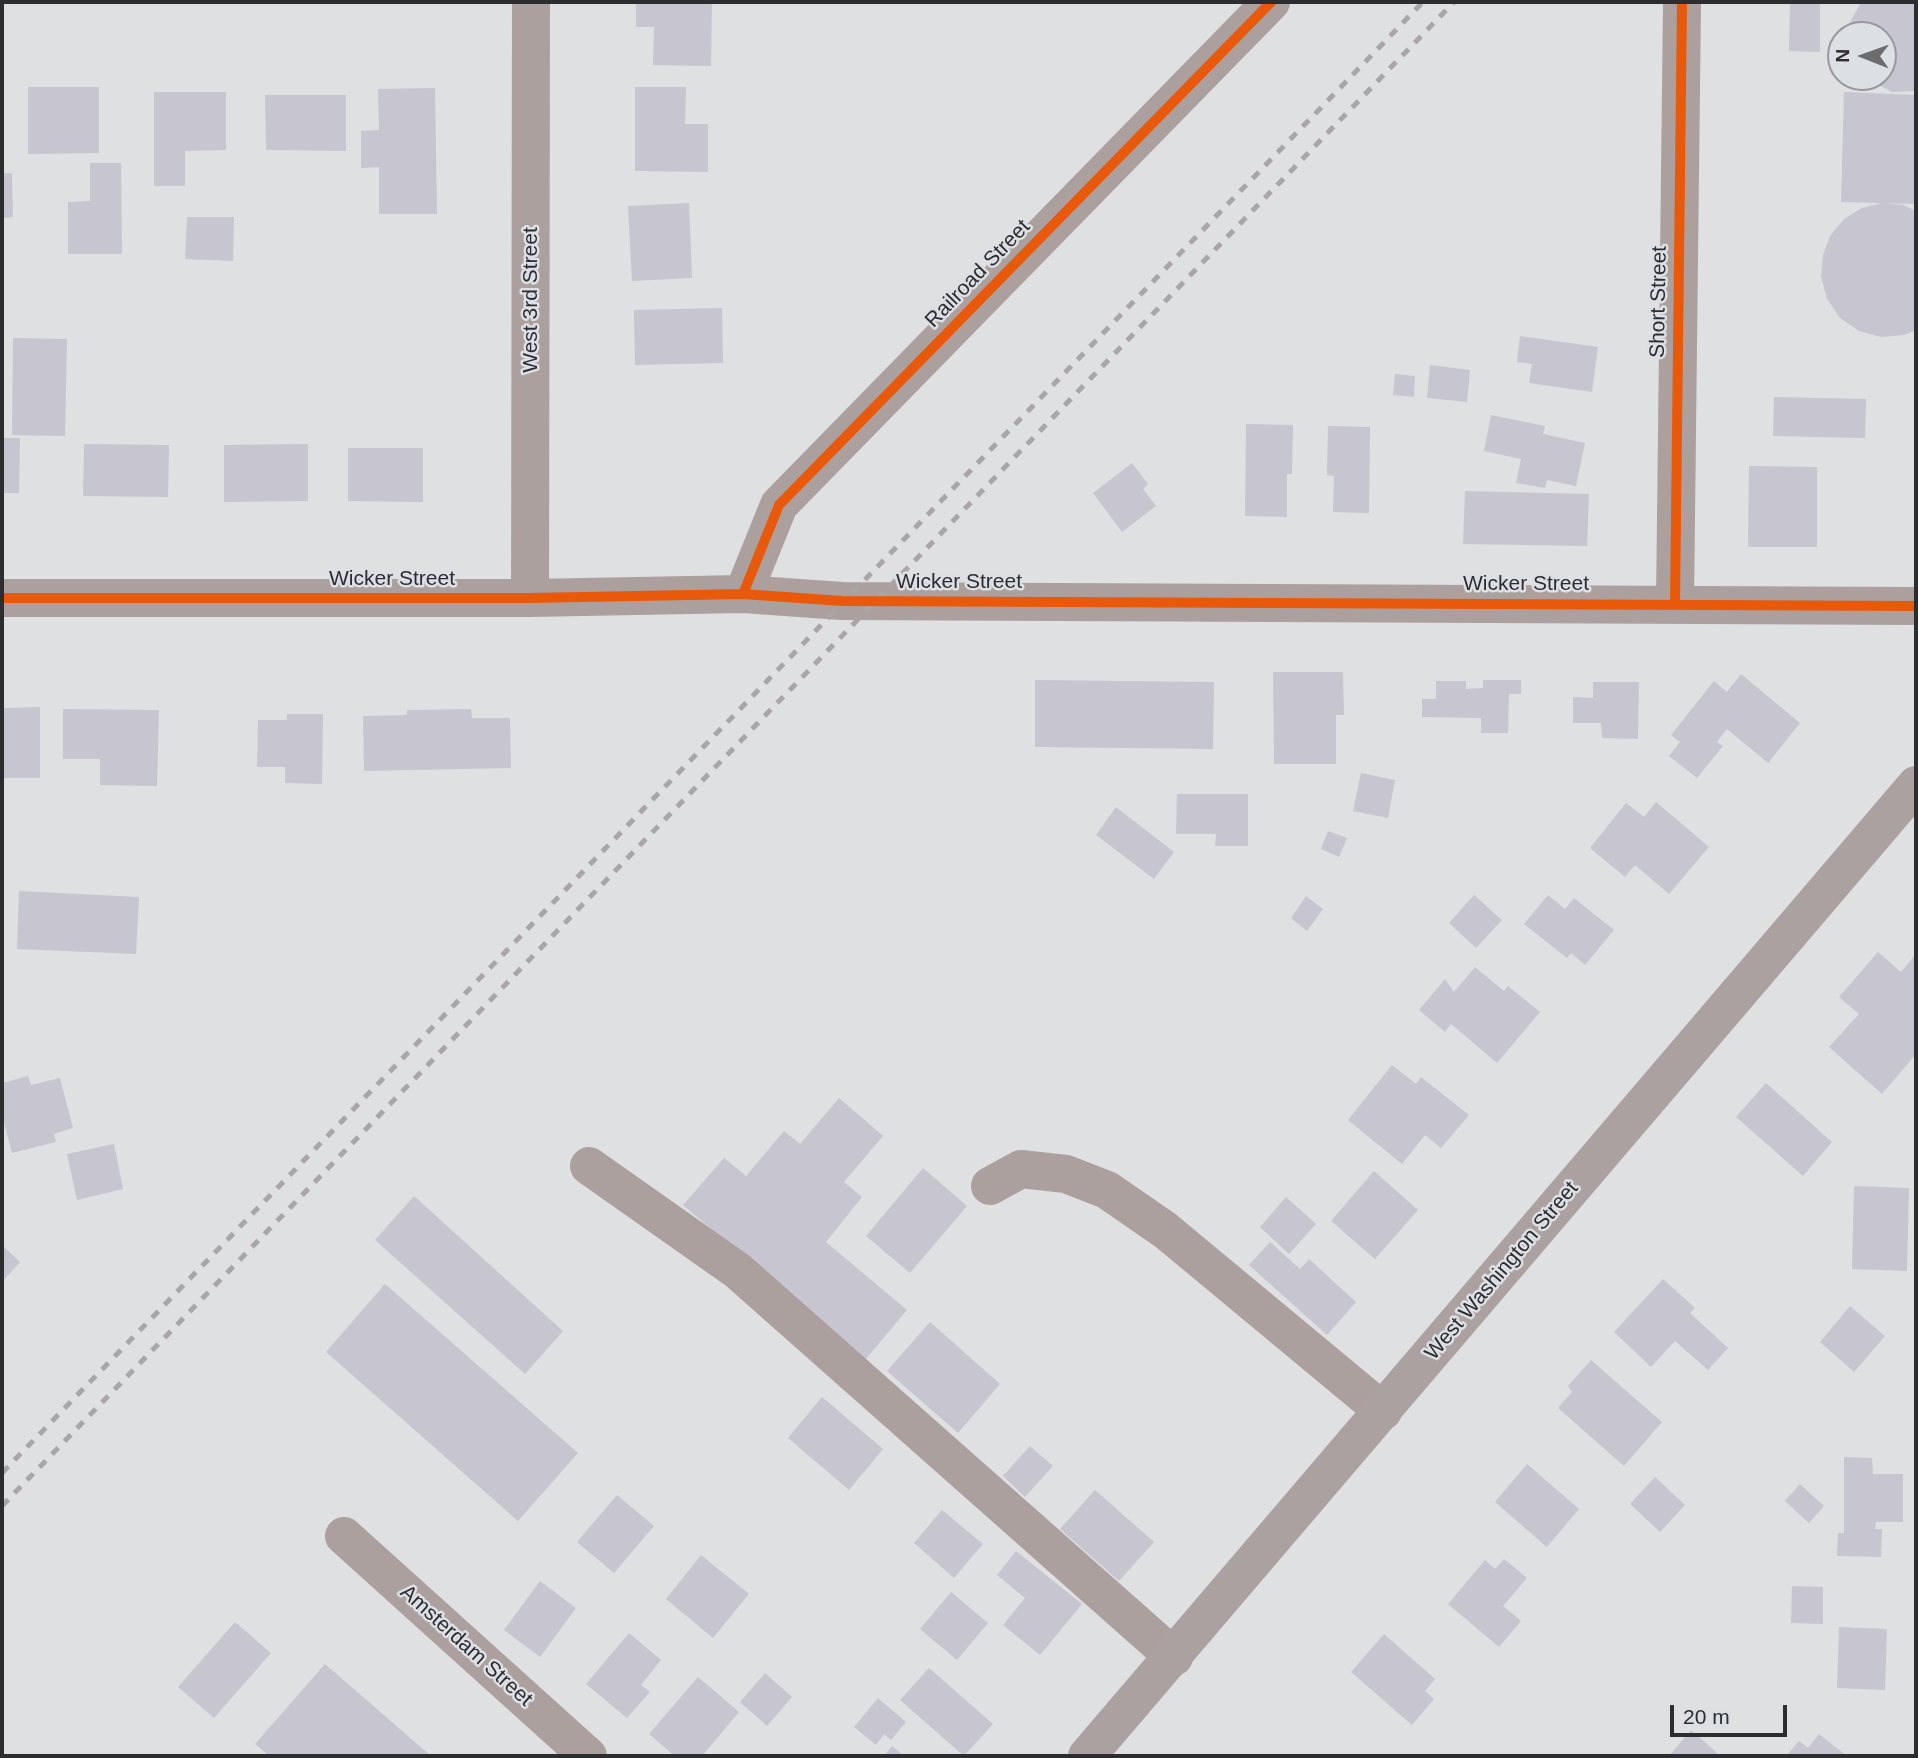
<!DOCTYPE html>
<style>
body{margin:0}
#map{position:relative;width:1918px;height:1758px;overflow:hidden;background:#dee0e2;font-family:Arial,sans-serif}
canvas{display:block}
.frame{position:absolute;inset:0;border:4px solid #2c2d2f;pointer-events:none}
.north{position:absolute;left:1827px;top:21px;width:70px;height:70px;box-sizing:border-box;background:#dcdfe4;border:2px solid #96989c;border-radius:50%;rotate:271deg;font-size:19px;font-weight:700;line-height:28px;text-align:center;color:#2c2d2f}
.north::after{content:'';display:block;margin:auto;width:24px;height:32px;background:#6a6c6e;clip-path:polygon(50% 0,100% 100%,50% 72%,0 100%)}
.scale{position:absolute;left:1670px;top:1705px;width:117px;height:32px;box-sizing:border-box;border:4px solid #2c2d2f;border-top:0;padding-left:9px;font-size:21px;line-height:24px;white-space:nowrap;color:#2c2d2f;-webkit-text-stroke:5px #dcdfe4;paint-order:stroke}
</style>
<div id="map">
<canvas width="1918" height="1758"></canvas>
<div class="frame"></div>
<div class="north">N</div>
<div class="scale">20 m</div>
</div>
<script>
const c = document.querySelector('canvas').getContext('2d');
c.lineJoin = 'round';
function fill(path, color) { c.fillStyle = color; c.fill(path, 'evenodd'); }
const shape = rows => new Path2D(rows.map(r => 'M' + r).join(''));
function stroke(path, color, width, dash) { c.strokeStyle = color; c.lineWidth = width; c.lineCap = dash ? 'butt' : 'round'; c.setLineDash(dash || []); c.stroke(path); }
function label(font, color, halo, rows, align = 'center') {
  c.font = font + ' Arial,sans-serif'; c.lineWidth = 5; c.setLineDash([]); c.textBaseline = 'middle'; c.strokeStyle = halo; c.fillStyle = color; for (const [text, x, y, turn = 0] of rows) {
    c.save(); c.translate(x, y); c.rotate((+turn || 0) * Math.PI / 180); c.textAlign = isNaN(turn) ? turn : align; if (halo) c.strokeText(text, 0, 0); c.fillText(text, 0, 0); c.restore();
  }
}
const building = shape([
 [636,2,712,2,711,66,653,65,654,27,636,27],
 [1790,2,1820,2,1820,52,1789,51],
 [1861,2,1916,2,1916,91,1892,92,1865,77,1883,77,1883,35,1848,35,1849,24],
 [28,87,99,87,99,153,28,154],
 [635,87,686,87,685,124,708,124,708,172,635,171],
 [435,88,437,214,379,214,379,167,361,168,361,131,379,130,378,89],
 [154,92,226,92,226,150,185,151,185,186,154,186],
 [1844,92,1916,95,1916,204,1841,202],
 [265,95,346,95,346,151,266,150],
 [90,163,121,163,122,254,68,254,68,202,90,201],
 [2,173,12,173,13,217,2,218],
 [689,203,692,278,632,281,628,206],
 [1882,203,1903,205,1916,211,1916,330,1904,335,1881,337,1859,331,1840,318,1827,299,1821,276,1823,255,1830,236,1844,219,1862,208],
 [187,217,234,217,233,261,185,259],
 [722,308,723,363,635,365,634,310],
 [1520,336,1598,347,1592,392,1529,383,1532,364,1517,362],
 [13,338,67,339,65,436,12,435],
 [1430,365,1470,370,1467,402,1427,398],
 [1395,374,1415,376,1414,397,1393,395],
 [1774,397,1866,399,1865,438,1773,436],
 [1491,415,1545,426,1543,434,1585,443,1576,486,1547,480,1545,488,1516,483,1521,459,1484,451],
 [1246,424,1293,425,1292,474,1287,474,1287,517,1245,516],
 [1328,426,1370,427,1369,513,1333,512,1334,476,1327,475],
 [2,438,20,438,19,493,2,493],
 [84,444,169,445,168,497,83,496],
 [308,444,308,501,224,502,224,445],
 [348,448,423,448,423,502,348,501],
 [1132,463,1148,484,1143,489,1156,506,1122,532,1093,493],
 [1749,466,1817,467,1817,547,1748,547],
 [1465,491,1589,494,1587,546,1463,544],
 [1273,672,1343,672,1344,715,1336,715,1336,764,1274,764],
 [1741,674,1800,723,1768,763,1727,729,1717,742,1723,746,1697,778,1669,756,1680,742,1671,735,1714,681,1727,692],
 [1035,680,1214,682,1213,749,1035,747],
 [1483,680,1521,680,1521,694,1509,694,1508,733,1481,733,1481,718,1422,717,1422,699,1436,699,1436,681,1466,681,1466,689,1483,688],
 [1593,682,1639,682,1638,739,1602,738,1601,723,1573,723,1573,697,1593,698],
 [40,707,40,778,2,778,2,708],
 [63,709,159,710,157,786,100,785,100,759,63,759],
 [471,709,472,718,510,718,511,768,364,771,363,716,407,715,407,710],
 [287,714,323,714,322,784,285,783,285,767,257,767,258,720,287,720],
 [1361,773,1395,780,1388,818,1353,811],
 [1177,794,1248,794,1248,846,1215,846,1216,834,1176,834],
 [1656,802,1709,847,1669,894,1635,865,1625,877,1590,848,1626,803,1644,817],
 [1116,807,1174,852,1154,879,1096,835],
 [1328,831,1347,838,1339,857,1321,849],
 [19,891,139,897,136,954,17,949],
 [1474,895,1502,920,1476,948,1449,923],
 [1548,895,1565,909,1574,898,1614,930,1585,965,1571,953,1567,958,1524,924],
 [1306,896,1323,909,1307,931,1291,918],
 [1878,952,1901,972,1916,954,1916,1054,1882,1094,1829,1047,1859,1014,1839,997],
 [1475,967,1504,991,1508,986,1540,1012,1497,1063,1451,1024,1445,1032,1419,1010,1445,979,1454,992],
 [1392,1065,1416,1084,1421,1077,1469,1115,1441,1148,1425,1135,1402,1164,1348,1120],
 [28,1076,31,1085,60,1078,73,1128,54,1134,56,1142,12,1153,2,1115,2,1083],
 [1766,1083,1832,1142,1803,1176,1736,1117],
 [839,1098,883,1136,844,1182,862,1197,826,1242,907,1310,865,1360,683,1205,724,1158,746,1176,784,1131,800,1144],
 [114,1144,123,1189,77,1200,67,1154],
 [923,1168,967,1206,910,1273,866,1236],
 [1374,1171,1418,1210,1375,1259,1331,1221],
 [1854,1186,1909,1188,1907,1271,1852,1269],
 [414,1196,563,1331,525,1374,375,1240],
 [1286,1197,1316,1224,1289,1254,1260,1227],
 [1270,1242,1300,1269,1309,1259,1356,1302,1327,1335,1249,1265],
 [2,1245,20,1262,2,1282],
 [1663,1279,1695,1308,1690,1313,1728,1348,1708,1370,1675,1341,1651,1367,1614,1332],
 [385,1284,578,1453,518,1521,326,1352],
 [1850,1306,1885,1336,1854,1372,1820,1342],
 [930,1322,1000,1384,958,1433,887,1371],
 [1591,1360,1662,1422,1624,1466,1558,1408,1572,1392,1568,1386],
 [822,1397,883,1449,849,1490,788,1438],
 [1030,1446,1053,1466,1025,1497,1003,1476],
 [1844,1457,1872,1458,1873,1474,1903,1474,1903,1522,1876,1522,1875,1529,1882,1529,1881,1557,1837,1556,1838,1533,1844,1533],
 [1527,1464,1579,1509,1547,1547,1495,1502],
 [1655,1477,1685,1505,1660,1532,1630,1504],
 [1800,1484,1824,1506,1809,1523,1785,1501],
 [1095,1490,1154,1542,1119,1581,1060,1529],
 [617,1495,654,1526,614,1573,577,1542],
 [942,1510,983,1544,954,1578,914,1543],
 [1016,1551,1082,1604,1040,1655,1003,1625,1025,1598,997,1575],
 [701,1555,749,1594,713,1638,666,1599],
 [1504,1559,1527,1578,1503,1606,1521,1621,1499,1647,1448,1604,1485,1560,1495,1569],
 [540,1581,576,1608,540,1657,504,1630],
 [1792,1586,1823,1587,1823,1624,1791,1623],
 [951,1592,988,1623,957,1660,920,1629],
 [235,1622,271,1653,214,1718,178,1687],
 [1839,1627,1887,1629,1885,1690,1837,1688],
 [629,1633,661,1660,641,1685,650,1692,627,1718,586,1684],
 [1384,1634,1435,1679,1425,1691,1434,1699,1412,1725,1351,1672],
 [325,1664,431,1756,269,1756,255,1744],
 [929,1668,993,1724,964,1756,900,1700],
 [765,1673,792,1697,767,1726,740,1702],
 [698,1677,739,1712,702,1756,675,1756,649,1734],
 [878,1698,906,1722,891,1740,884,1734,876,1745,854,1727],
 [1691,1730,1717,1753,1714,1756,1669,1756],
 [1819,1734,1847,1756,1787,1755,1799,1741,1808,1748],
 [892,1746,904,1756,884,1756]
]);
const minor = shape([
 [743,594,779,505,1271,2],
 [2,598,530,598,743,594,842,601,1916,606],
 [530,598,531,2],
 [1675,604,1682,2],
 [589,1166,738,1271,1174,1657],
 [990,1186,1021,1169,1066,1174,1107,1190,1165,1230,1383,1411],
 [344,1536,588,1756]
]);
const major = shape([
 [1087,1756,1916,785]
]);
const rail = shape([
 [2,1473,1423,2],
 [2,1506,1454,2]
]);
const cycleway = shape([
 [743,594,779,505,1271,2],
 [2,598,530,598,743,594,842,601,1916,606],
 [1675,604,1682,2]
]);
const streetNames = [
 ["Railroad Street",978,274,-46],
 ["West 3rd Street",531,300,-90],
 ["Short Street",1659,302,-89],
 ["Wicker Street",392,579],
 ["Wicker Street",959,582],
 ["Wicker Street",1526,584],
 ["West Washington Street",1502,1271,-50],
 ["Amsterdam Street",466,1646,42]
];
fill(building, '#c7c5d0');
stroke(minor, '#aca09e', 38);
stroke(major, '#aba1a1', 38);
stroke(rail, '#aaa5a6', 5, [9, 9]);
stroke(cycleway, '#e8590c', 10);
label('21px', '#2c2d2f', '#dcdfe4', streetNames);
</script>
